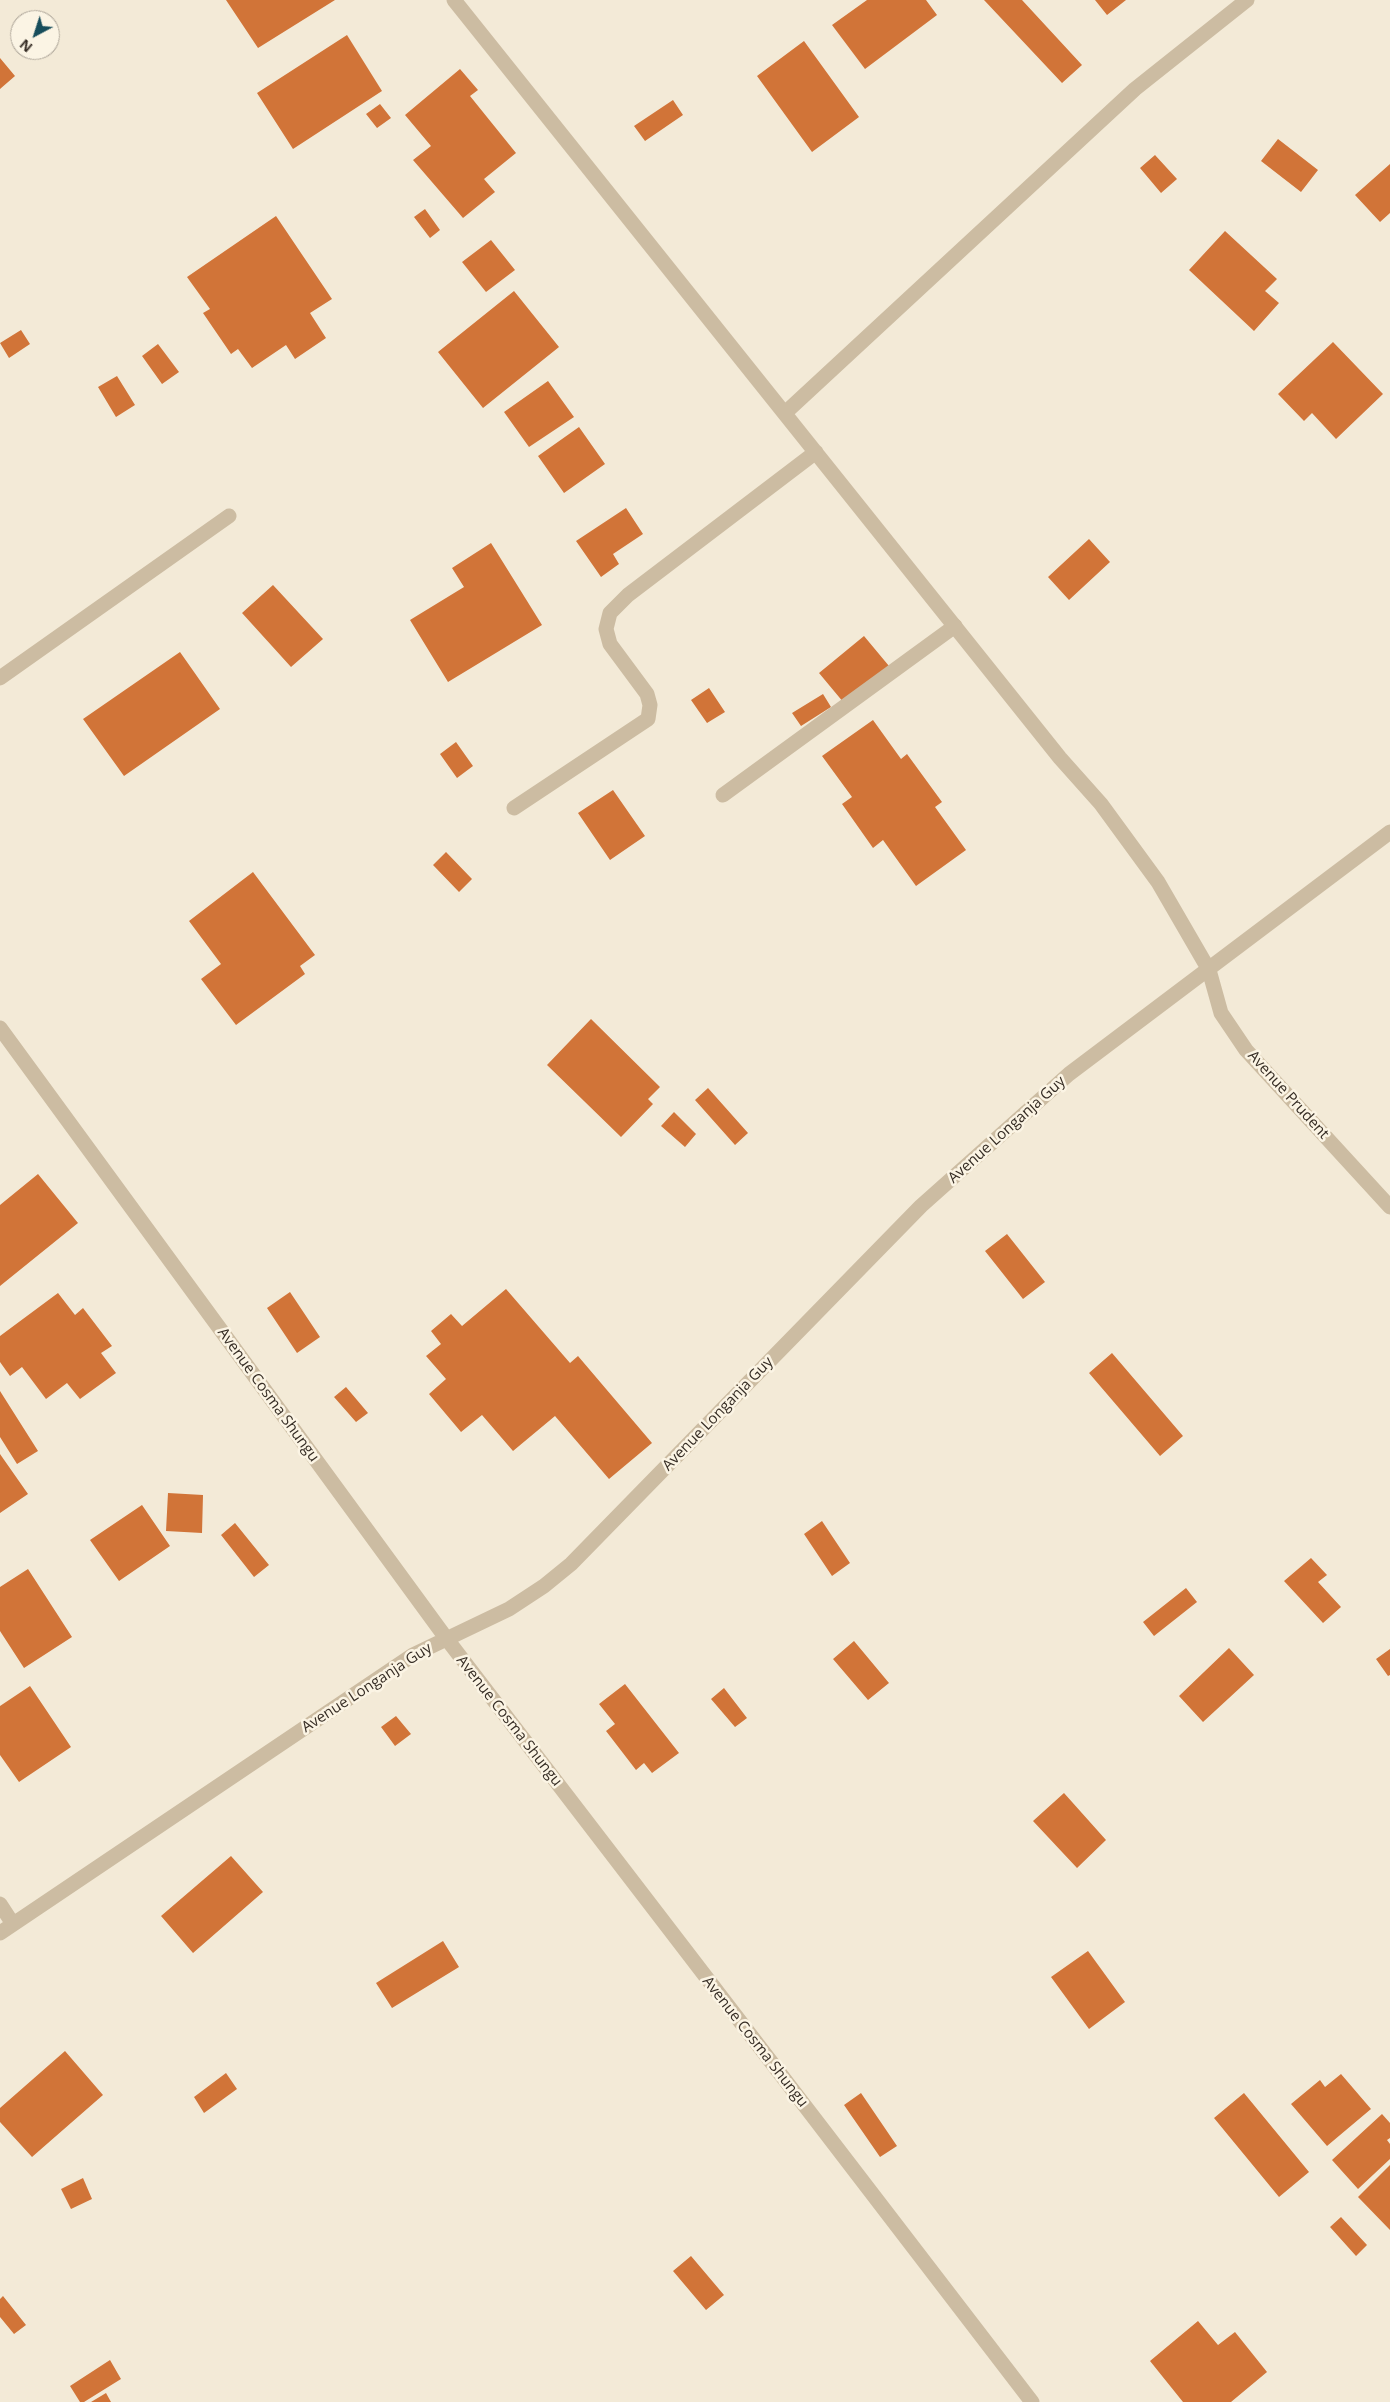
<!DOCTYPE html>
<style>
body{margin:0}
#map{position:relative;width:1390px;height:2402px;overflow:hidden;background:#f3ead7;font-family:"Open Sans",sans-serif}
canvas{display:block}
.north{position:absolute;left:10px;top:10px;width:50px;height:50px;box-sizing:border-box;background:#fbf4e4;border:1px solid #aca498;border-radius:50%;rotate:220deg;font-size:14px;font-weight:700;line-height:20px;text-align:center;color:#362d25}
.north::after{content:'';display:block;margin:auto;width:18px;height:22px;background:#174d5b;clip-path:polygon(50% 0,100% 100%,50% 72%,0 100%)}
</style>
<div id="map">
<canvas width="1390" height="2402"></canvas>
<div class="north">N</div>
</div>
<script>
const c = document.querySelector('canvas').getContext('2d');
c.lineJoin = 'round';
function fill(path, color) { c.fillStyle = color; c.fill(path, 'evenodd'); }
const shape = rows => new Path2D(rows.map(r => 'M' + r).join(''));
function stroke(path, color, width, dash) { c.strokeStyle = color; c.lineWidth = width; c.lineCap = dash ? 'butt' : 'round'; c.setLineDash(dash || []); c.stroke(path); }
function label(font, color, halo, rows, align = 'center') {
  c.font = font + ' "Open Sans",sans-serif'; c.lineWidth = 5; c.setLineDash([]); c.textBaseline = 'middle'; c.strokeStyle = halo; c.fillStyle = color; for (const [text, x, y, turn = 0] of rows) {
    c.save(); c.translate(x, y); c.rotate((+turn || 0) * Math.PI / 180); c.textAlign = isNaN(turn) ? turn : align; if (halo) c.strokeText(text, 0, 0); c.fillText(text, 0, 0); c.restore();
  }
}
const building = shape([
 [226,0,335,0,258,48],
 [867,0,926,0,937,15,865,69,832,25],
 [984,0,1022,0,1082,65,1062,83],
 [1095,0,1126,0,1107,15],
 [347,35,382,91,293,149,257,93],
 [804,41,859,117,812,152,757,76],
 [0,58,15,76,0,89],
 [460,69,478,90,470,96,516,153,484,179,495,192,463,218,413,160,431,146,405,115],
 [673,100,683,115,645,141,634,126],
 [380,104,391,118,377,128,366,114],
 [1278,139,1318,170,1301,192,1261,161],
 [1155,155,1177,179,1161,193,1140,168],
 [1390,164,1390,213,1380,222,1355,195],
 [425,209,440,230,430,238,414,217],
 [276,216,332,299,310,313,326,338,295,359,286,345,252,368,238,349,231,354,203,313,210,309,187,277],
 [1225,231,1277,279,1265,291,1279,303,1254,331,1189,270],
 [491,240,515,270,486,292,462,262],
 [514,291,559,347,483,408,438,352],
 [21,330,30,344,9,358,0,343],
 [1333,342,1383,394,1336,439,1312,413,1304,421,1278,394],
 [158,344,179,372,162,384,142,356],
 [117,376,135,405,116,417,98,387],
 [548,381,574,417,529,447,504,412],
 [579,427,605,464,564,493,538,456],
 [626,508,643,534,613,554,619,564,601,577,576,541],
 [1089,539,1110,562,1069,600,1048,577],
 [491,543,542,625,448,682,410,620,464,587,452,568],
 [273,585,323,639,291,667,242,613],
 [864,636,889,666,844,703,819,673],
 [180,652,220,709,124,776,83,719],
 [709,688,725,712,707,723,691,700],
 [823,694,831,707,801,726,792,713],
 [873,720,901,759,907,754,942,802,935,807,966,850,916,886,883,840,873,848,842,804,852,797,822,756],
 [456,742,473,766,457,778,440,754],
 [613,790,645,836,610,860,578,813],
 [446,852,472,879,459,892,433,865],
 [253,872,315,955,300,966,305,974,236,1025,201,979,221,964,189,921],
 [591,1019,660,1087,648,1099,653,1104,621,1137,547,1065],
 [708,1088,748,1133,735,1145,695,1100],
 [674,1112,696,1134,685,1147,661,1126],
 [38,1174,78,1223,0,1286,0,1205],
 [1007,1234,1045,1282,1023,1299,985,1251],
 [506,1289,570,1363,578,1356,652,1443,609,1479,555,1416,513,1451,482,1415,461,1432,429,1394,446,1379,426,1356,441,1344,431,1331,451,1314,462,1326],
 [290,1292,320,1337,297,1353,267,1308],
 [58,1293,75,1315,83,1308,112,1346,101,1353,116,1373,80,1399,67,1383,46,1399,22,1367,10,1376,0,1362,0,1336],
 [1112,1353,1183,1436,1160,1456,1089,1373],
 [346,1387,368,1413,356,1422,334,1397],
 [0,1391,38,1451,17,1464,0,1437],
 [0,1454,28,1494,0,1513],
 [168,1493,203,1495,202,1533,166,1531],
 [142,1505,170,1546,119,1581,90,1540],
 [822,1521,850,1563,832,1576,804,1534],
 [235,1523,269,1565,254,1577,221,1535],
 [1311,1558,1327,1575,1318,1582,1341,1607,1323,1623,1284,1581],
 [28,1569,72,1637,24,1668,0,1631,0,1587],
 [1186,1588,1197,1602,1154,1636,1143,1622],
 [854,1641,889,1683,868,1700,833,1659],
 [1229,1648,1254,1675,1203,1722,1179,1696],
 [1390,1649,1390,1675,1388,1676,1376,1659],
 [625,1684,679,1753,652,1773,644,1763,636,1770,606,1731,615,1724,599,1704],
 [30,1686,71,1747,19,1782,0,1755,0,1706],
 [724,1688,747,1718,735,1727,711,1699],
 [396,1716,411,1734,395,1746,381,1727],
 [1064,1793,1106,1840,1077,1868,1033,1821],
 [231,1856,263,1892,193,1953,161,1916],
 [443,1941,459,1967,392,2008,376,1983],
 [1088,1951,1125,2002,1089,2029,1051,1977],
 [65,2051,103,2095,32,2157,0,2122,0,2108],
 [226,2073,237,2089,204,2113,194,2097],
 [1341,2074,1371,2109,1327,2146,1291,2104,1320,2080,1325,2087],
 [861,2093,897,2146,880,2157,844,2105],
 [1244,2093,1309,2172,1279,2197,1214,2118],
 [1382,2114,1390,2123,1390,2138,1387,2140,1390,2144,1390,2159,1358,2189,1332,2160],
 [1390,2165,1390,2230,1358,2197],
 [83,2178,92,2199,71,2209,61,2189],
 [1341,2217,1367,2245,1356,2256,1330,2227],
 [691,2256,724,2295,706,2310,673,2271],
 [3,2296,26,2325,14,2334,0,2317,0,2299],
 [1198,2321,1218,2345,1235,2332,1267,2372,1231,2402,1183,2402,1150,2361],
 [110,2360,121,2379,84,2402,80,2402,70,2386],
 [106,2393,111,2402,91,2402]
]);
const lane = shape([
 [723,795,955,626]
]);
const street = shape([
 [454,0,1060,758,1101,804,1158,882,1209,970,1221,1013,1246,1050,1390,1207],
 [785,413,1135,89,1247,0],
 [0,678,229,516],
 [514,808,648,719,650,705,647,694,610,644,606,629,610,613,628,595,816,452],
 [0,1028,446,1638,1032,2402],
 [0,1904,13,1924],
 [0,1933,413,1655,509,1609,544,1586,571,1564,921,1206,1069,1074,1390,832]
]);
const streetNames = [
 ["Avenue Prudent",1288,1095,48],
 ["Avenue Longanja Guy",1007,1130,-42],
 ["Avenue Cosma Shungu",268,1395,54],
 ["Avenue Longanja Guy",718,1414,-46],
 ["Avenue Longanja Guy",367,1688,-33],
 ["Avenue Cosma Shungu",509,1721,52],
 ["Avenue Cosma Shungu",755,2042,52]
];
fill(building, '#d17438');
stroke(lane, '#ccbca2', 15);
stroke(street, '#ccbca2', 15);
label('15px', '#362d25', '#fbf4e4', streetNames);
</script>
